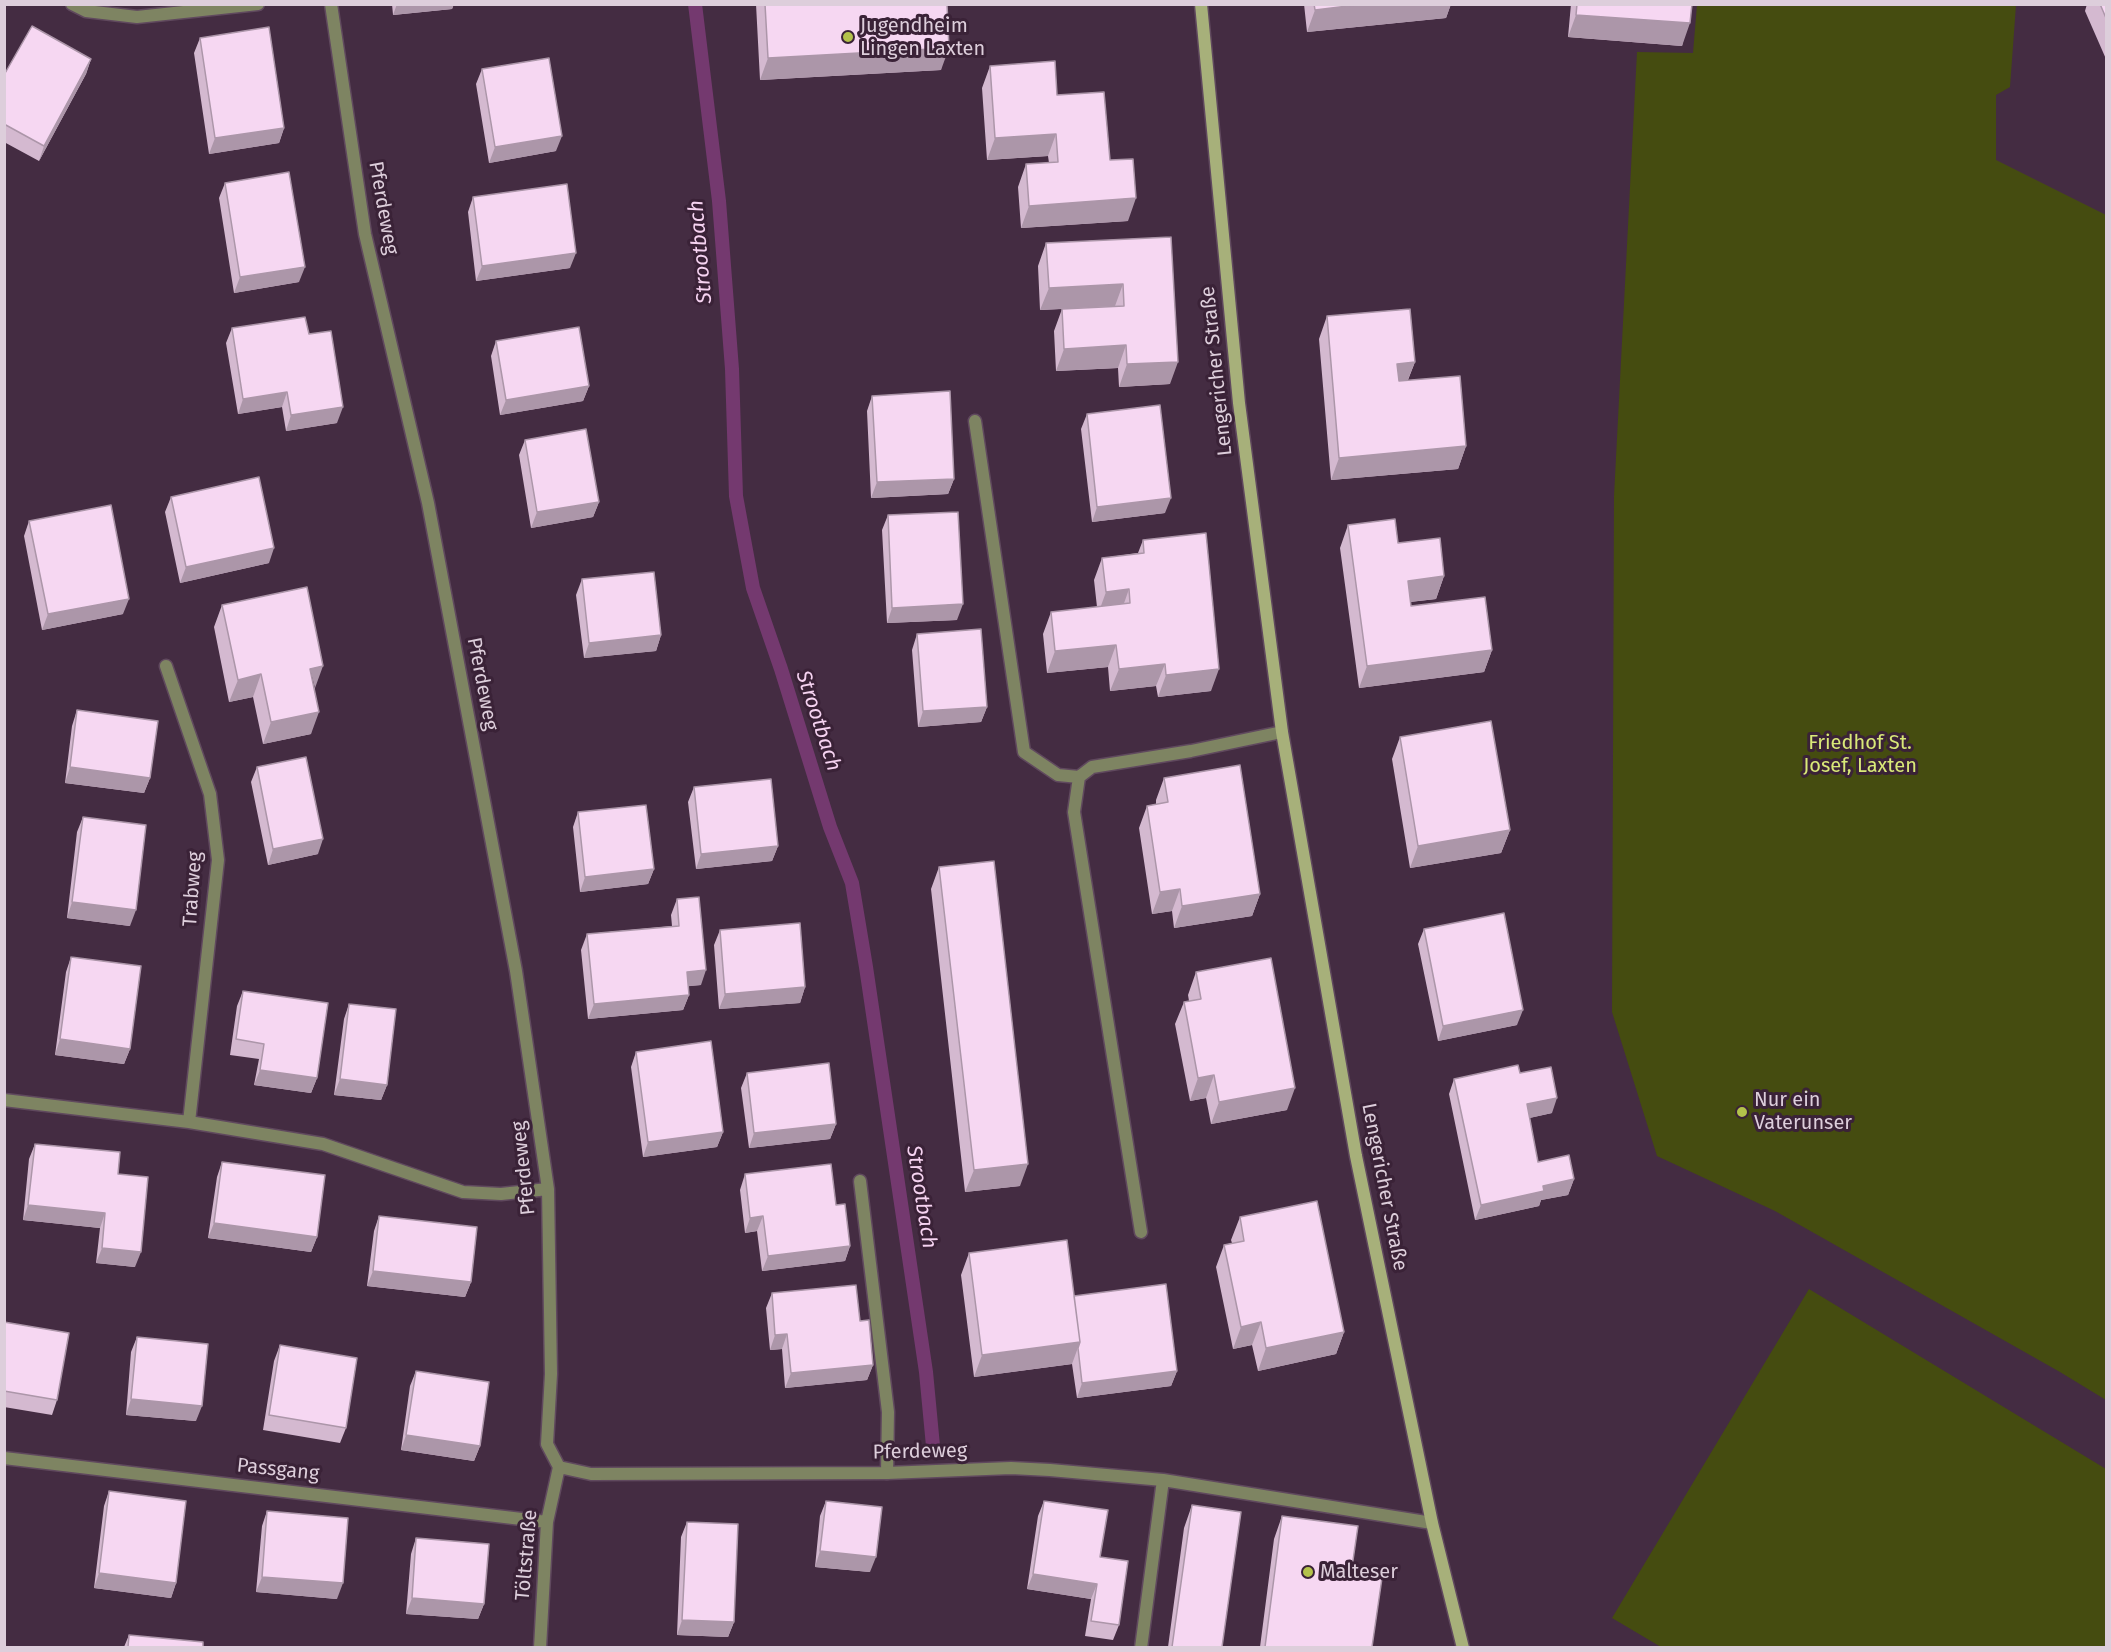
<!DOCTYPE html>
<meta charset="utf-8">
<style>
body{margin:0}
#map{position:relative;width:2111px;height:1652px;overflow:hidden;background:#442c42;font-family:"Fira Sans",sans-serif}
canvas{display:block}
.frame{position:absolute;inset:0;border:6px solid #ddcedb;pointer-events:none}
</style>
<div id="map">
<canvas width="2111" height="1652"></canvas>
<div class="frame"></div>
</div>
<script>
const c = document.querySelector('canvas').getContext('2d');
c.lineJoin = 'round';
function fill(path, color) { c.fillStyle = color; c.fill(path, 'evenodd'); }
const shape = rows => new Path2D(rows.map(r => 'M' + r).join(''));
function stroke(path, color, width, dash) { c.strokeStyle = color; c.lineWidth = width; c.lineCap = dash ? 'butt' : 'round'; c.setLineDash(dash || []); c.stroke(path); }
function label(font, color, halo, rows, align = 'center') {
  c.font = font + ' "Fira Sans",sans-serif'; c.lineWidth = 6; c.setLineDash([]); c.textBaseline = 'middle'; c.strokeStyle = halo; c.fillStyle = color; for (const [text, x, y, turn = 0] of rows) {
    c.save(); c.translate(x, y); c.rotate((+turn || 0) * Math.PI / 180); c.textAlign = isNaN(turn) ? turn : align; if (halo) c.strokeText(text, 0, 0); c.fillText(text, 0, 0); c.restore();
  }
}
const green = shape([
 [1697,5,2016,5,2010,87,1996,95,1996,160,2106,215,2106,1400,2060,1372,1775,1211,1657,1156,1612,1012,1614,496,1637,52,1693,53],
 [1809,1289,2106,1469,2106,1647,1661,1647,1612,1618]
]);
const stream = shape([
 [695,4,719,201,732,369,736,496,753,588,781,669,830,827,852,883,866,967,926,1372,933,1446]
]);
const lane = shape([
 [860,1181,888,1412,887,1473]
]);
const street = shape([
 [72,4,86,11,137,17,258,4],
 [331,4,365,234,428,503,516,971,548,1189,551,1374,547,1444,559,1467,591,1474,887,1473,1011,1468,1050,1470,1163,1480,1432,1523],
 [975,421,1024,752,1058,775,1079,777],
 [166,666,210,794,218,860,189,1122],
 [4,1100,189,1122,323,1144,463,1192,501,1194,548,1189],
 [1141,1232,1074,812,1079,777,1092,767,1191,751,1282,732],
 [4,1458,547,1522],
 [540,1648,547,1522,559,1467],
 [1141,1648,1163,1480]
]);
const secondary = shape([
 [1201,4,1239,403,1282,732,1356,1156,1432,1523,1463,1648]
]);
const wall = shape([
 [392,4,454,4,452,9,393,15],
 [756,4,947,4,941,70,760,80],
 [1304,4,1451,4,1446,18,1307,32],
 [1571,4,1692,4,1682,46,1568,37],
 [2087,4,2106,4,2106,59,2085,11],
 [200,38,284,128,279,143,209,154,194,53],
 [91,59,86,74,39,161,4,142,4,75],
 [990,66,1057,95,1110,160,1128,221,1021,228,1018,187,1026,164,1049,163,1048,156,987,160,982,88],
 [482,69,556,151,489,163,476,84],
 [225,183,299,282,234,293,219,198],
 [473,197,570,268,476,281,468,212],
 [1171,237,1170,384,1119,387,1118,368,1056,371,1054,331,1062,309,1040,310,1038,266,1046,243],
 [1327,316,1415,362,1408,380,1466,446,1458,469,1331,480,1319,339],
 [232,328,309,334,337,423,286,431,282,407,238,414,226,343],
 [496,341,589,386,583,401,500,415,491,356],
 [872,396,954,479,948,494,871,498,867,411],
 [1087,414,1165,513,1092,522,1081,429],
 [525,440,599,502,593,517,531,528,519,455],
 [171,497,269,563,180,583,165,512],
 [888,515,957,620,887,623,882,530],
 [29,521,123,614,42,630,24,536],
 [1348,525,1398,543,1444,576,1436,599,1410,602,1411,606,1492,650,1484,672,1359,688,1340,548],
 [1143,540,1211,691,1158,697,1156,686,1110,691,1108,667,1047,673,1043,634,1051,612,1097,607,1094,580,1102,558,1138,553],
 [582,579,661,635,656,651,584,658,576,595],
 [222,605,315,688,311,734,263,744,253,697,229,702,214,627],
 [917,634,987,707,981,722,918,727,912,650],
 [77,710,150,778,144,793,65,783,72,726],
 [1400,737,1510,830,1501,853,1410,868,1392,759],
 [257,767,318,854,268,865,251,782],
 [1164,778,1260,894,1252,916,1174,928,1172,911,1152,914,1139,828,1147,806,1156,804,1156,800],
 [694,787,778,846,772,861,696,869,688,802],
 [578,812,654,869,648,884,580,892,573,827],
 [83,817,130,926,67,918,77,832],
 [939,867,1020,1186,965,1192,931,889],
 [677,899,701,985,688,986,689,995,683,1010,588,1019,581,950,587,934,672,926,671,915],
 [1424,929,1517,1025,1438,1041,1418,944],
 [720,930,805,987,800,1003,719,1009,714,945],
 [71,957,130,1049,124,1064,55,1055,66,972],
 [1196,972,1287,1110,1211,1124,1206,1098,1190,1101,1175,1024,1184,1002,1189,1001,1188,995],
 [243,991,317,1078,311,1093,254,1085,259,1059,230,1055,237,1006],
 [349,1004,387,1085,381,1100,334,1095,344,1019],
 [636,1052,723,1132,717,1147,643,1157,631,1067],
 [747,1073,836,1124,830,1139,749,1148,741,1088],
 [1520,1073,1552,1113,1529,1118,1538,1162,1574,1179,1568,1195,1541,1200,1539,1206,1475,1220,1449,1094,1454,1079],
 [35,1144,118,1174,135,1267,96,1263,100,1228,23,1220,29,1159],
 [222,1162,317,1237,311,1252,208,1238,217,1177],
 [745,1174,836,1205,850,1246,845,1261,762,1271,757,1231,745,1233,740,1190],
 [379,1216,471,1282,465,1297,367,1286,374,1231],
 [1240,1217,1344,1332,1336,1354,1258,1371,1252,1345,1233,1349,1216,1267,1224,1245,1232,1243,1231,1240],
 [969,1253,1074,1296,1177,1371,1171,1386,1077,1398,1072,1364,974,1377,961,1275],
 [772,1293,860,1321,873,1365,867,1380,785,1388,782,1349,770,1350,766,1308],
 [4,1322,57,1400,52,1415,4,1407],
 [137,1337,196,1421,126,1415,131,1352],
 [280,1345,346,1428,340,1443,263,1430,274,1361],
 [416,1371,480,1446,474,1461,401,1450,410,1386],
 [109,1491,176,1583,171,1598,94,1588,104,1506],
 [826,1501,870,1572,815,1567,820,1516],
 [1044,1501,1100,1557,1119,1625,1113,1640,1085,1636,1091,1599,1027,1589,1038,1516],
 [1192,1505,1222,1647,1168,1647,1184,1528],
 [267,1511,337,1599,256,1592,262,1526],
 [1282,1516,1351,1574,1372,1647,1260,1647,1274,1539],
 [687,1522,734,1622,728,1637,677,1635,681,1537],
 [416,1538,484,1604,478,1619,406,1614,411,1554],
 [129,1635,203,1647,124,1647]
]);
const shadedWall = shape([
 [397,4,454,4,452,9,393,15],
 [1364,4,1451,4,1446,18,1307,32,1315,10],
 [1576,15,1690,23,1682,46,1568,37],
 [949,48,941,70,760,80,768,58],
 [91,59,86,74,39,161,44,146],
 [284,128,279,143,209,154,215,138],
 [1056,134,1048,156,987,160,995,138],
 [562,136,556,151,489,163,495,147],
 [1136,198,1128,221,1021,228,1029,206],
 [576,253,570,268,476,281,482,266],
 [305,267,299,282,234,293,240,277],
 [1123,284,1115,306,1040,310,1049,288],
 [1126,345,1118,368,1056,371,1064,349],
 [1178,362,1170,384,1119,387,1127,364],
 [1415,362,1406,384,1389,386,1397,364],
 [589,386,583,401,500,415,506,400],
 [287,392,282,407,238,414,243,399],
 [343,407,337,423,286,431,291,415],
 [1466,446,1458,469,1331,480,1339,458],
 [954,479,948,494,871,498,877,482],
 [1171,498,1165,513,1092,522,1097,507],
 [599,502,593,517,531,528,537,512],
 [274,548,269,563,180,583,186,567],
 [1444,576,1436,599,1400,603,1408,581],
 [1129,589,1121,612,1098,614,1106,592],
 [129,599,123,614,42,630,48,614],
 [963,604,957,620,887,623,892,608],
 [661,635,656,651,584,658,589,643],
 [1116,645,1108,667,1047,673,1055,651],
 [1492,650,1484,672,1359,688,1367,666],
 [1165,664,1156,686,1110,691,1119,669],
 [323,666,315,688,310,669],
 [1219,669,1211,691,1158,697,1166,675],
 [261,674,253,697,229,702,238,680],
 [987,707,981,722,918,727,923,711],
 [319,712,311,734,263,744,271,722],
 [70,767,150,778,144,793,65,783],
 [1510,830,1501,853,1410,868,1418,846],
 [323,839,318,854,268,865,273,849],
 [778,846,772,861,696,869,701,854],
 [654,869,648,884,580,892,585,877],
 [1180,889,1172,911,1152,914,1160,892],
 [1260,894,1252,916,1174,928,1182,906],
 [72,902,136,910,130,926,67,918],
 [706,970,701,985,681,987,687,972],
 [805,987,800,1003,719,1009,725,994],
 [689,995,683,1010,588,1019,594,1004],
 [1523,1010,1517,1025,1438,1041,1443,1026],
 [60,1039,130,1049,124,1064,55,1055],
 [260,1070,317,1078,311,1093,254,1085],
 [1214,1075,1206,1098,1190,1101,1198,1078],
 [340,1079,387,1085,381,1100,334,1095],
 [1295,1088,1287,1110,1211,1124,1219,1102],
 [1557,1098,1552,1113,1521,1120,1527,1104],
 [836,1124,830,1139,749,1148,754,1133],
 [723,1132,717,1147,643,1157,648,1142],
 [1028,1164,1020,1186,965,1192,974,1170],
 [1574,1179,1568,1195,1541,1200,1539,1206,1475,1220,1481,1205,1543,1186],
 [28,1205,105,1213,100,1228,23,1220],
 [763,1216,757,1231,745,1233,750,1218],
 [214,1223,317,1237,311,1252,208,1238],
 [850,1246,845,1261,762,1271,768,1256],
 [102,1248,141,1252,135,1267,96,1263],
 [373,1271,471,1282,465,1297,367,1286],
 [1261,1322,1252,1345,1233,1349,1241,1327],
 [1344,1332,1336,1354,1258,1371,1266,1348],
 [787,1334,782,1349,770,1350,775,1335],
 [1080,1342,1072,1364,974,1377,982,1355],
 [873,1365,867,1380,785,1388,791,1373],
 [1177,1371,1171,1386,1077,1398,1082,1383],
 [131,1399,202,1406,196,1421,126,1415],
 [406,1435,480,1446,474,1461,401,1450],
 [820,1551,876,1557,870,1572,815,1567],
 [99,1573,176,1583,171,1598,94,1588],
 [1033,1574,1097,1584,1091,1599,1027,1589],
 [262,1577,343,1583,337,1599,256,1592],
 [412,1598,484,1604,478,1619,406,1614],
 [682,1620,734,1622,728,1637,677,1635]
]);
const building = shape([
 [765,4,947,4,949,48,768,58,765,4],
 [1314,4,1364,4,1315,10,1314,4],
 [1577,4,1692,4,1690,23,1576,15,1577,4],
 [2100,4,2106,4,2106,18,2100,4],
 [32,26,91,59,44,146,4,124,4,75,32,26],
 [269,27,284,128,215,138,200,38,269,27],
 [549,58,562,136,495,147,482,69,549,58],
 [1055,61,1057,95,1104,92,1110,160,1133,159,1136,198,1029,206,1026,164,1058,162,1056,134,995,138,990,66,1055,61],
 [289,172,305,267,240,277,225,183,289,172],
 [567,184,576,253,482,266,473,197,567,184],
 [1171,237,1178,362,1127,364,1126,345,1064,349,1062,309,1124,306,1123,284,1049,288,1046,243,1171,237],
 [1410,309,1415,362,1397,364,1399,381,1460,376,1466,446,1339,458,1327,316,1410,309],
 [305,317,309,334,331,331,343,407,291,415,287,392,243,399,232,328,305,317],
 [579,327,589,386,506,400,496,341,579,327],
 [950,391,954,479,877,482,872,396,950,391],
 [1160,405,1171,498,1097,507,1087,414,1160,405],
 [586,429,599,502,537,512,525,440,586,429],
 [259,477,274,548,186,567,171,497,259,477],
 [111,505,129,599,48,614,29,521,111,505],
 [958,512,963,604,892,608,888,515,958,512],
 [1395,519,1398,543,1440,538,1444,576,1408,581,1411,606,1485,597,1492,650,1367,666,1348,525,1395,519],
 [1206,533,1219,669,1166,675,1165,664,1119,669,1116,645,1055,651,1051,612,1130,603,1129,589,1106,592,1102,558,1144,553,1143,540,1206,533],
 [654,572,661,635,589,643,582,579,654,572],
 [307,587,323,666,310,669,319,712,271,722,261,674,238,680,222,605,307,587],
 [981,629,987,707,923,711,917,634,981,629],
 [77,710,158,721,150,778,70,767,77,710],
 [1491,721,1510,830,1418,846,1400,737,1491,721],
 [306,757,323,839,273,849,257,767,306,757],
 [1240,765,1260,894,1182,906,1180,889,1160,892,1147,806,1168,802,1164,778,1240,765],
 [771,779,778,846,701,854,694,787,771,779],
 [646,805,654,869,585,877,578,812,646,805],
 [83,817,146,825,136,910,72,902,83,817],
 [994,861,1028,1164,974,1170,939,867,994,861],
 [699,897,706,970,687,972,689,995,594,1004,587,934,679,926,677,899,699,897],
 [1504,913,1523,1010,1443,1026,1424,929,1504,913],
 [800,923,805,987,725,994,720,930,800,923],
 [71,957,141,966,130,1049,60,1039,71,957],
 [1271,958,1295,1088,1219,1102,1214,1075,1198,1078,1184,1002,1201,999,1196,972,1271,958],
 [243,991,328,1003,317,1078,260,1070,264,1044,236,1039,243,991],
 [349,1004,396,1009,387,1085,340,1079,349,1004],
 [711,1041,723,1132,648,1142,636,1052,711,1041],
 [829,1063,836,1124,754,1133,747,1073,829,1063],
 [1518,1065,1520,1073,1551,1067,1557,1098,1527,1104,1538,1162,1569,1155,1574,1179,1543,1186,1544,1191,1481,1205,1454,1079,1518,1065],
 [35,1144,120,1152,118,1174,148,1177,141,1252,102,1248,105,1213,28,1205,35,1144],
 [222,1162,325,1175,317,1237,214,1223,222,1162],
 [831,1164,836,1205,845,1204,850,1246,768,1256,763,1216,750,1218,745,1174,831,1164],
 [1317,1201,1344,1332,1266,1348,1261,1322,1241,1327,1224,1245,1244,1241,1240,1217,1317,1201],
 [379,1216,477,1227,471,1282,373,1271,379,1216],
 [1067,1240,1080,1342,982,1355,969,1253,1067,1240],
 [1166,1284,1177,1371,1082,1383,1078,1348,1080,1342,1074,1296,1166,1284],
 [856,1285,860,1321,869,1320,873,1365,791,1373,787,1334,775,1335,772,1293,856,1285],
 [4,1322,69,1333,57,1400,4,1391,4,1322],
 [137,1337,208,1344,202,1406,131,1399,137,1337],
 [280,1345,357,1358,346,1428,269,1415,280,1345],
 [416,1371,489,1382,480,1446,406,1435,416,1371],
 [109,1491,186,1501,176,1583,99,1573,109,1491],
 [826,1501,882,1507,876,1557,820,1551,826,1501],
 [1044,1501,1108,1510,1100,1557,1128,1561,1119,1625,1091,1621,1097,1584,1033,1574,1044,1501],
 [1192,1505,1241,1512,1222,1647,1172,1647,1192,1505],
 [267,1511,348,1518,343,1583,262,1577,267,1511],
 [1282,1516,1358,1526,1351,1574,1382,1578,1372,1647,1265,1647,1282,1516],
 [687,1522,738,1524,734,1622,682,1620,687,1522],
 [416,1538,489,1544,484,1604,412,1598,416,1538],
 [129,1635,203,1642,203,1647,128,1647,129,1635]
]);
const markers = [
 [848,37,6,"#b3c24b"],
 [1742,1112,6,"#b3c24b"],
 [1308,1572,6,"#b3c24b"]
];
const poiNames = [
 ["Jugendheim",860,26],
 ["Lingen Laxten",860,49],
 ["Nur ein",1754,1100],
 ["Vaterunser",1754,1123],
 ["Malteser",1320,1572]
];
const streetNames = [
 ["Pferdeweg",383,208,80],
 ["Lengericher Straße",1217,371,-96],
 ["Pferdeweg",482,684,79],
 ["Trabweg",193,889,-86],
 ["Pferdeweg",524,1168,-96],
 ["Lengericher Straße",1384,1187,79],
 ["Pferdeweg",920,1452,-1],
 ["Passgang",278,1470,6],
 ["Töltstraße",527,1555,-85]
];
const parkNames = [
 ["Friedhof St.",1860,743],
 ["Josef, Laxten",1860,766]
];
const waterNames = [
 ["Strootbach",701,252,-95],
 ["Strootbach",818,721,72],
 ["Strootbach",921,1197,81]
];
fill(green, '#454c10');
stroke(stream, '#74396f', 14);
stroke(lane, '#60495e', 15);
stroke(street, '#60495e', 15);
stroke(secondary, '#60495e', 15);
stroke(lane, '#7e8462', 12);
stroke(street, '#7e8462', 12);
stroke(secondary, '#a7b07a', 12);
fill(wall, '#d4b9d0');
fill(shadedWall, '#ac96a9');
fill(building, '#f6d7f2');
stroke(building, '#ac96a9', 1.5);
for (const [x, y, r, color] of markers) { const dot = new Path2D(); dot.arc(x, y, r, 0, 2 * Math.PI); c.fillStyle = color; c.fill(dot); stroke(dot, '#3a2237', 2); }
label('20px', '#ddcedb', '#3a2237', poiNames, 'left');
label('20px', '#ddcedb', '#3a2237', streetNames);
label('20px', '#d9e978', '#3a2237', parkNames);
label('italic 21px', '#f6d3f1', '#3a2237', waterNames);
</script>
